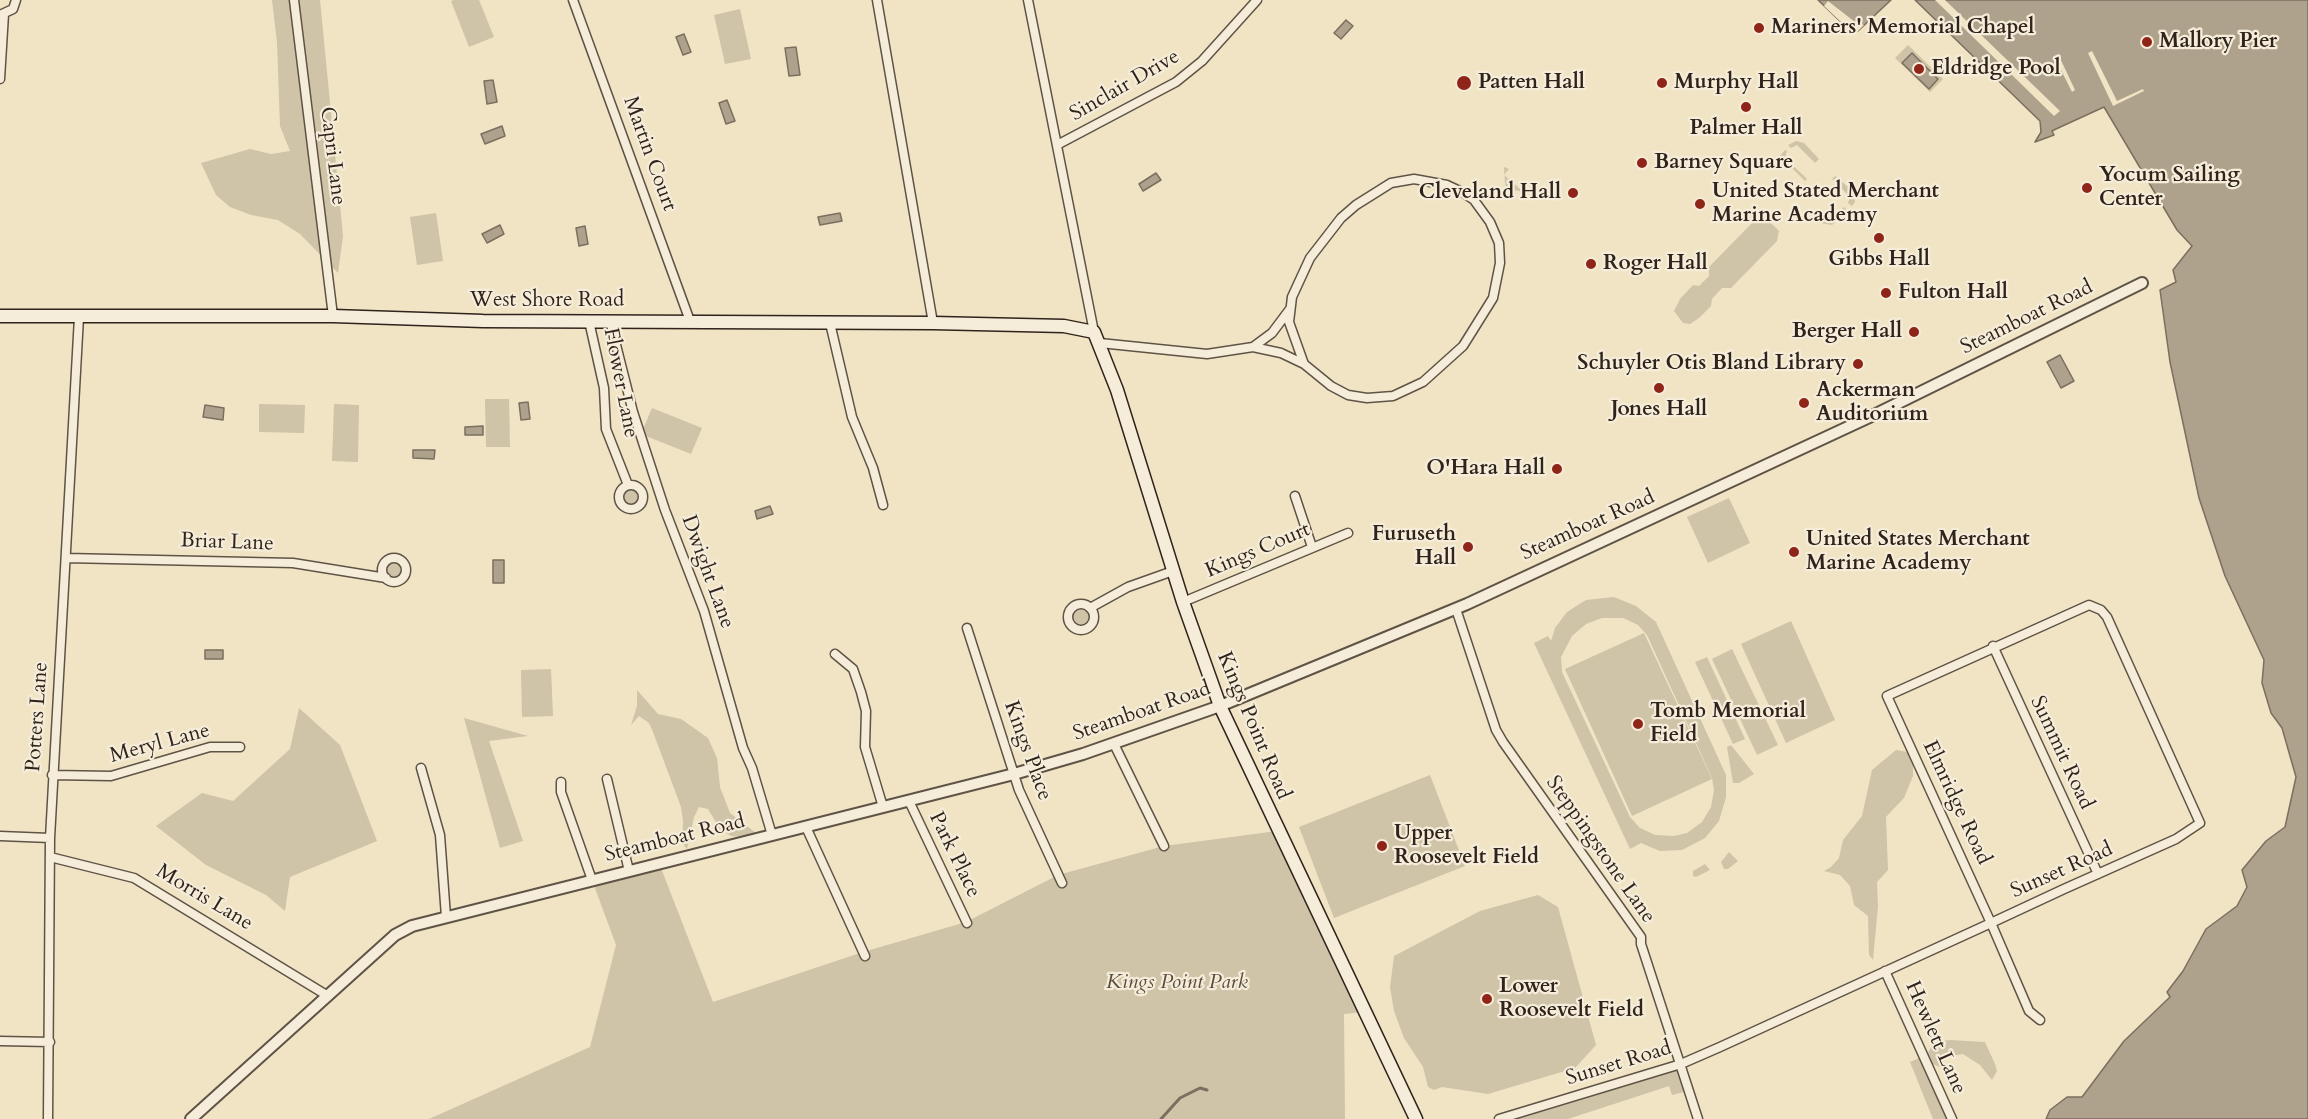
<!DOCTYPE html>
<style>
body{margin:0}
canvas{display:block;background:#f0e4c5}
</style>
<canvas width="2308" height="1119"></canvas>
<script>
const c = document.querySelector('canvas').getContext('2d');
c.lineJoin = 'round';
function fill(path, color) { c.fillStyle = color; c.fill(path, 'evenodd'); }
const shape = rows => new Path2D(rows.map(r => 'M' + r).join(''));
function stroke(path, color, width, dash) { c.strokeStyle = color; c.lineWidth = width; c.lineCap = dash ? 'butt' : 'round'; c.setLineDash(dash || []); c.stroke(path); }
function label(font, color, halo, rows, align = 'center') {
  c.font = font + ' Cardo,serif'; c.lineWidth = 4.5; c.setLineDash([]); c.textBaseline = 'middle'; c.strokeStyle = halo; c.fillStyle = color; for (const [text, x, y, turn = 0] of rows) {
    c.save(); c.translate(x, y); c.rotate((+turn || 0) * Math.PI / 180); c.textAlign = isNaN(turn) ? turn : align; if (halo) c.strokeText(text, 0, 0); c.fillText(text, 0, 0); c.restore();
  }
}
const green = shape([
 [272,0,320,0,343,236,338,273,300,234,278,220,251,215,230,207,216,195,201,163,250,149,271,154,290,151,280,126,277,42],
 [454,0,479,0,494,37,469,47,451,1],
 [740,9,751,59,725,64,714,15],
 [1908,45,1943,79,1930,92,1895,58],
 [1796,141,1804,143,1819,159,1815,163,1797,145,1791,148,1788,145],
 [1785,150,1787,151,1785,158,1807,179,1805,181,1789,165,1784,170,1774,163],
 [1504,167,1509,169,1504,175,1520,189,1527,184,1520,191,1508,189,1505,184],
 [1835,176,1853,191,1855,202,1852,206,1848,203,1850,197,1832,179],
 [1844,207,1847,211,1832,225,1821,223],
 [436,213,443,261,417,265,410,217],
 [1765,217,1779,231,1777,241,1731,288,1722,288,1712,299,1711,306,1699,318,1690,324,1683,323,1674,311,1680,299,1693,285,1699,286,1709,276,1709,267,1755,220],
 [485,399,509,399,510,447,486,447],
 [259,404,305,405,304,433,259,432],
 [334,404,359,405,358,462,332,461],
 [652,408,702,428,691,454,641,434],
 '622 496a9 9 0 1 1 18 0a9 9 0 1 1-18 0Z',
 [1729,498,1750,543,1708,563,1687,517],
 '385 570a9 9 0 1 1 18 0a9 9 0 1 1-18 0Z',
 [1614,597,1636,606,1656,622,1726,775,1726,797,1719,821,1705,838,1682,850,1660,851,1641,843,1630,849,1534,643,1548,636,1551,641,1555,628,1567,612,1586,600],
 [1602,618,1623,618,1638,625,1647,635,1712,778,1714,790,1711,807,1702,822,1687,833,1674,836,1655,835,1640,828,1630,817,1562,672,1561,657,1572,636,1586,624],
 '1072 617a9 9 0 1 1 18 0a9 9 0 1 1-18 0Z',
 [1791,621,1835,720,1786,743,1741,644],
 [1644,633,1712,779,1632,816,1565,669],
 [1732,649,1778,745,1757,755,1712,659],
 [1707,657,1745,739,1733,744,1695,662],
 [551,669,553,716,522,717,521,670],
 [637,690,658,714,681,719,708,738,717,758,720,787,730,813,756,833,743,837,731,836,720,829,708,809,699,807,694,817,687,849,682,843,683,821,681,807,653,732,649,723,639,716,631,725,637,706],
 [299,708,340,745,377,841,290,877,285,911,266,895,206,865,156,826,202,793,233,801,290,749],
 [464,718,528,736,489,741,523,841,500,848],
 [1731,745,1754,774,1739,783,1733,783,1727,747],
 [1896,750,1907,752,1913,762,1913,776,1904,798,1886,817,1888,870,1877,882,1878,906,1873,960,1869,955,1868,916,1854,905,1850,886,1840,875,1824,871,1831,867,1839,858,1843,840,1862,816,1872,770],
 [1430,775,1465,866,1334,918,1299,827],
 [1277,831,1364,1012,1344,1014,1345,1119,429,1119,590,1047,616,945,592,880,659,863,713,1002,863,952,966,922,1058,875,1164,846],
 [1729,852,1738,861,1728,869,1724,869,1721,862],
 [1705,864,1710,870,1696,877,1693,876,1693,871],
 [1538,895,1558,907,1596,1045,1575,1068,1488,1094,1442,1087,1434,1090,1428,1087,1423,1067,1404,1038,1394,1011,1390,987,1394,956,1480,911],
 [1950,1040,1985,1042,1995,1064,1997,1071,1992,1080,1980,1065,1963,1054,1945,1057,1942,1068,1933,1064,1928,1053,1932,1045,1935,1042],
 [1924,1056,1952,1119,1933,1119,1910,1062],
 [1681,1064,1691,1095,1685,1097,1684,1092,1672,1095,1669,1086,1568,1119,1499,1119]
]);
const water = shape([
 [1818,0,1891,0,1858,31,1844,25,1818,0],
 [1915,0,2308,0,2308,1119,2046,1119,2050,1110,2067,1097,2082,1097,2124,1041,2170,997,2167,992,2183,971,2206,929,2237,906,2247,887,2242,870,2266,841,2285,827,2296,777,2282,728,2271,713,2262,683,2264,660,2225,576,2199,498,2170,362,2160,290,2176,282,2173,270,2192,246,2177,230,2104,107,2056,129,2052,131,2054,135,2035,142,2041,132,2040,121,1915,0],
 [1346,20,1353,26,1341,39,1334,33,1346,20],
 [684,34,691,52,683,55,676,37,684,34],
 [796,47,800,75,789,76,785,48,796,47],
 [1912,53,1938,79,1929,89,1902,63,1912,53],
 [493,80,497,102,487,104,484,81,493,80],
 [727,100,735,121,726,124,719,103,727,100],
 [502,126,505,136,485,144,481,134,502,126],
 [1156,173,1161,180,1143,191,1139,184,1156,173],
 [840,213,842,221,820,225,818,217,840,213],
 [500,225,504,234,487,243,482,234,500,225],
 [585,226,588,244,579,246,576,228,585,226],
 [2060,355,2074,381,2061,388,2047,362,2060,355],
 [528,402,530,419,521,420,519,403,528,402],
 [205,405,224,408,223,420,203,417,205,405],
 [483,426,483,435,465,435,465,427,483,426],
 [413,450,435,450,434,459,413,458,413,450],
 [770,506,773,514,757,519,755,511,770,506],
 [493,560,504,560,504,583,493,583,493,560],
 [205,650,223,650,223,659,205,659,205,650]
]);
const pier = shape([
 [1935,0,1945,0,2060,111,2054,116],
 [1828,1,1855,22,1864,25,1858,31,1844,25,1824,6],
 [2092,51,2117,101,2143,89,2144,91,2113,106,2088,53],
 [2059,56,2075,90,2072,92,2055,58]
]);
const stream = shape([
 [1161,1119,1180,1098,1200,1088,1207,1090]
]);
const minor = shape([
 [294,0,333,316],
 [573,0,690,321],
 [877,0,933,323],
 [1028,0,1094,332],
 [0,15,13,9,16,0],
 [0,79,4,14],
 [1057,145,1176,82,1202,61,1257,0],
 [1414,179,1447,185,1462,192,1474,200,1490,222,1499,243,1500,263,1493,298,1463,346,1423,382,1393,396,1367,398,1348,395,1331,386,1304,364,1289,322,1292,297,1310,258,1341,218,1356,205,1391,183,1414,179],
 [589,321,604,388,606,429,628,485],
 [610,321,633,412,665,510,704,611,743,748,752,768,772,835],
 [830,323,852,417,873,468,883,505],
 [1100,343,1207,354,1253,347,1281,353,1304,364],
 [1253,347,1272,333,1290,309],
 '619 497a12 12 0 1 1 24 0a12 12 0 1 1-24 0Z',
 [1295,496,1312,547],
 [66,558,293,563,386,578],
 '382 570a12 12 0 1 1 24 0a12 12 0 1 1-24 0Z',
 [1183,602,1348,533],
 '1068 617a13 13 0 1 1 26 0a13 13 0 1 1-26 0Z',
 [1090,608,1128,587,1173,571],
 [1456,609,1496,730,1503,742,1641,937,1641,944,1698,1119],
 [967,628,1019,790,1062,883],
 [1993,646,2098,874],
 [835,654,853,669,861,692,866,711,865,747,883,807],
 [1114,744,1164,846],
 [421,768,440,835,446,917],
 [52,775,111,776,210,747,240,747],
 [607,779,629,871],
 [561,782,561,792,592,880],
 [909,801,967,923],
 [806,827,865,956],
 [0,836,50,838],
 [50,857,134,878,328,996],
 [1885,971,1952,1119],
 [0,1041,50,1042],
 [48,1119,50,838,79,317],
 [1499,1119,1681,1064,1720,1047,1991,923,2064,889,2176,839,2200,823,2107,617,2101,610,2089,605,1887,696,1991,923,2029,1011,2040,1020]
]);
const tertiary = shape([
 [191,1119,395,935,412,926,1014,774,1083,754,1220,706,1467,604,1876,414,2142,283]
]);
const secondary = shape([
 [0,316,333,316,483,321,933,323,1064,326,1094,332,1117,390,1183,602,1220,706,1416,1119]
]);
const markers = [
 [1759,28,6,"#8f2418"],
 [2147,42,6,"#8f2418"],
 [1919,69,6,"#8f2418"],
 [1464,83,8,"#8f2418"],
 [1662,83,6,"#8f2418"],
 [1746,107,6,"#8f2418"],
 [1642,163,6,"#8f2418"],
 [2087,188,6,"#8f2418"],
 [1573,193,6,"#8f2418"],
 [1700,204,6,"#8f2418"],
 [1879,238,6,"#8f2418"],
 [1591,264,6,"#8f2418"],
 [1886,293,6,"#8f2418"],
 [1914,332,6,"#8f2418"],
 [1858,364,6,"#8f2418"],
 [1659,388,6,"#8f2418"],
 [1804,403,6,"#8f2418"],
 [1557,469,6,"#8f2418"],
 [1468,547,6,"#8f2418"],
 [1794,552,6,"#8f2418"],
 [1638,724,6,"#8f2418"],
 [1382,846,6,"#8f2418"],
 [1487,999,6,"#8f2418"]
];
const poiNames = [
 ["Mariners' Memorial Chapel",1771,28],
 ["Mallory Pier",2159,42],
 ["Eldridge Pool",1931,69],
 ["Patten Hall",1478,83],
 ["Murphy Hall",1674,83],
 ["Palmer Hall",1746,129,"center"],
 ["Barney Square",1654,163],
 ["Yocum Sailing",2099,176],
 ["Center",2099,200],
 ["United Stated Merchant",1712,192],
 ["Marine Academy",1712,216],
 ["Cleveland Hall",1561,193,"right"],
 ["Gibbs Hall",1879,260,"center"],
 ["Roger Hall",1603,264],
 ["Fulton Hall",1898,293],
 ["Berger Hall",1902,332,"right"],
 ["Schuyler Otis Bland Library",1846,364,"right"],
 ["Ackerman",1816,391],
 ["Auditorium",1816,415],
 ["Jones Hall",1659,410,"center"],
 ["O'Hara Hall",1545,469,"right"],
 ["Furuseth",1456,535,"right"],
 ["Hall",1456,559,"right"],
 ["United States Merchant",1806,540],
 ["Marine Academy",1806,564],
 ["Tomb Memorial",1650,712],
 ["Field",1650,736],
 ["Upper",1394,834],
 ["Roosevelt Field",1394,858],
 ["Lower",1499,987],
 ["Roosevelt Field",1499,1011]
];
const streetNames = [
 ["Sinclair Drive",1125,86,-30],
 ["Martin Court",649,154,70],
 ["Capri Lane",332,156,83],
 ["West Shore Road",547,301],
 ["Steamboat Road",2027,318,-26],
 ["Flower Lane",620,383,79],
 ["Steamboat Road",1588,526,-24],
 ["Briar Lane",227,543,2],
 ["Kings Court",1258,551,-23],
 ["Dwight Lane",707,572,70],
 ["Steamboat Road",1142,712,-19],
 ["Potters Lane",38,717,-86],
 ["Kings Point Road",1253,726,67],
 ["Meryl Lane",160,744,-15],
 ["Kings Place",1027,751,70],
 ["Summit Road",2061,753,65],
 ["Elmridge Road",1956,803,65],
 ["Steamboat Road",675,839,-14],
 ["Steppingstone Lane",1600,850,55],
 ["Park Place",954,855,64],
 ["Sunset Road",2062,871,-24],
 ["Morris Lane",204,898,31],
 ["Hewlett Lane",1935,1038,66],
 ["Sunset Road",1619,1064,-17]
];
const parkNames = [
 ["Kings Point Park",1177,983]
];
fill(green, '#cfc3a8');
fill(water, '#aea28c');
stroke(water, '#7b6f5f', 1.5);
fill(pier, '#f0e4c5');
stroke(stream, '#7b6f5f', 3);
stroke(minor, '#5f5346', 11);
stroke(tertiary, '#5f5346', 14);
stroke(secondary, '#2f231c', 15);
stroke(minor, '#f5edd9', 8);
stroke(tertiary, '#f5edd9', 10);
stroke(secondary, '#f5edd9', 12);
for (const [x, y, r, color] of markers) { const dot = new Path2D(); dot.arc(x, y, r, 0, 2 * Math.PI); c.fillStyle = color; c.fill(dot); stroke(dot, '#f5edd9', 2); }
label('bold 21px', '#2f231c', '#f5edd9', poiNames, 'left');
label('21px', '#2f231c', '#f5edd9', streetNames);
label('italic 21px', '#574b3f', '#f5edd9', parkNames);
</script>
